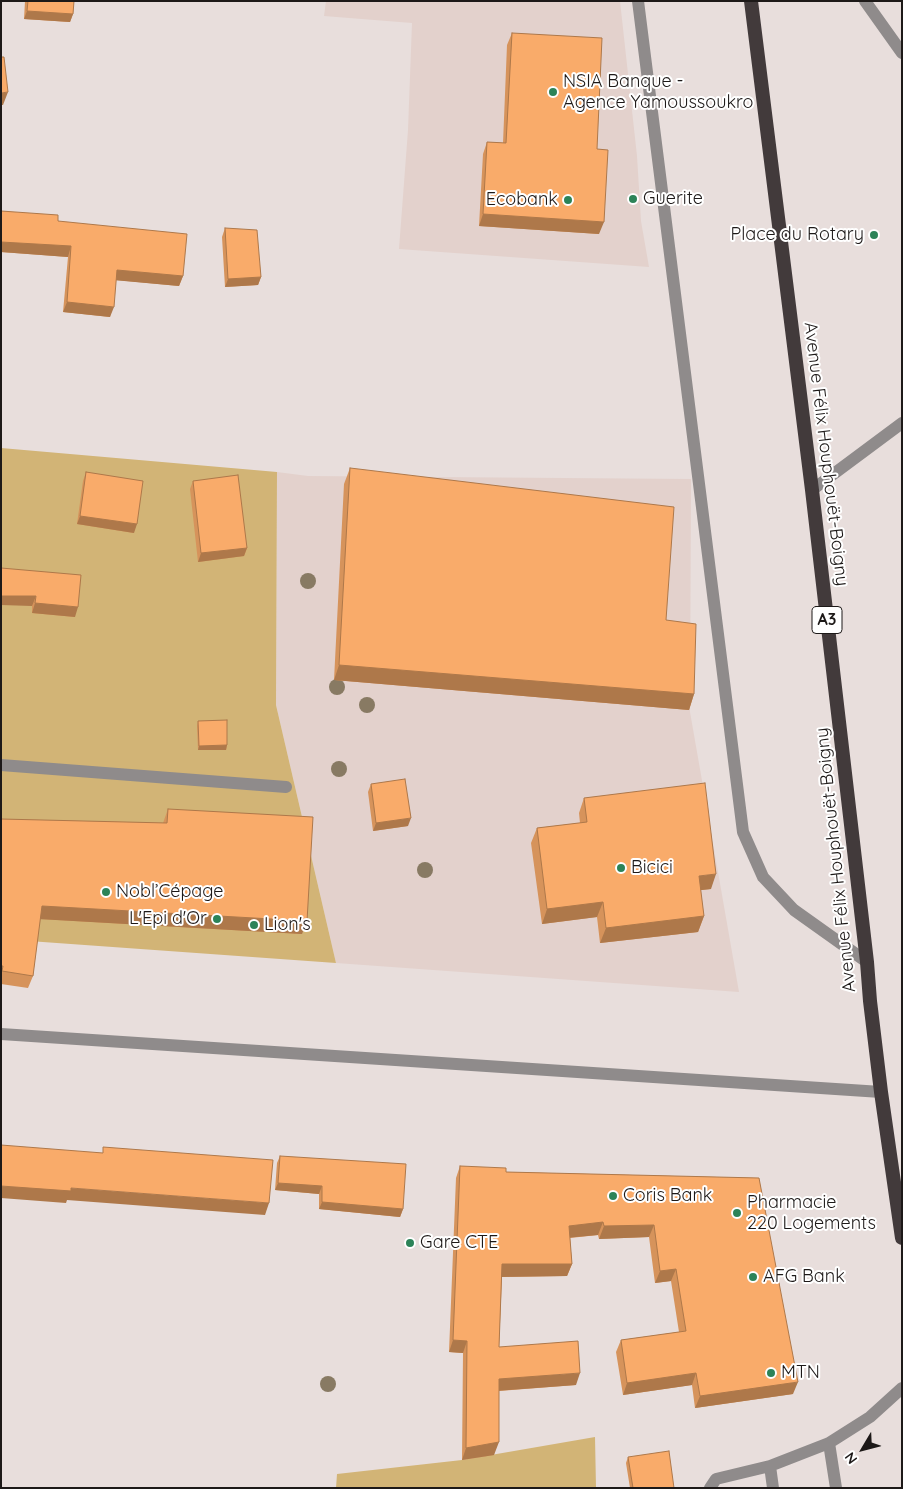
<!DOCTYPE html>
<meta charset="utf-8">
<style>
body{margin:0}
#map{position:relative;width:903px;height:1489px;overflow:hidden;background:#e8dedc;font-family:Quicksand,sans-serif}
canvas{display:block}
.frame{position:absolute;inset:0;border:2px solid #1d1918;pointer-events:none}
.north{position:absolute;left:838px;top:1424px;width:50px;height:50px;-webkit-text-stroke:4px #fff;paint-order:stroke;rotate:233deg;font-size:14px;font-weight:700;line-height:20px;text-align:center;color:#1d1918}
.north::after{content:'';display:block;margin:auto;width:18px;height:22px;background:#1d1918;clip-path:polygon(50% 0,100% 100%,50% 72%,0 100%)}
</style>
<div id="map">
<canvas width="903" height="1489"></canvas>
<div class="frame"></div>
<div class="north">N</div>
</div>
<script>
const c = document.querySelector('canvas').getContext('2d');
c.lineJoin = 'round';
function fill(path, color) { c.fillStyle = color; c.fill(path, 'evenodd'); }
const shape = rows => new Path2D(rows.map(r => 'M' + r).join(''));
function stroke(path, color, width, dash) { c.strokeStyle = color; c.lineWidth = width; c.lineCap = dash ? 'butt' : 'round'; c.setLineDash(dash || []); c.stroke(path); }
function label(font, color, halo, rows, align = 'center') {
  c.font = font + ' Quicksand,sans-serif'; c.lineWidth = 4; c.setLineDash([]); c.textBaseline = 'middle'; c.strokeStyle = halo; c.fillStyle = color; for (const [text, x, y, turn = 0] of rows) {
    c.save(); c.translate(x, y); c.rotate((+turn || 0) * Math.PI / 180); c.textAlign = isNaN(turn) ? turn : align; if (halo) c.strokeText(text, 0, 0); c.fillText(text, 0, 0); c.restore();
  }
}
const built = shape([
 [326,1,620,1,637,156,641,221,649,267,399,249,408,130,412,23,324,16],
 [277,472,308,476,691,479,690,712,739,992,336,963,276,705]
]);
const green = shape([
 [1,448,277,472,276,705,336,963,1,939],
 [595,1437,596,1488,336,1488,337,1474,462,1460]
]);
const service = shape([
 [638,1,743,832,763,877,794,910,867,962],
 [1,765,286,787],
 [829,1443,836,1488],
 [710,1488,716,1479,770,1466],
 [773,1488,770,1466,829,1443,870,1417,902,1388]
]);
const minor = shape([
 [812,490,902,423]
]);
const tertiary = shape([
 [865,1,902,53],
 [1,1034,881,1092]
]);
const trunk = shape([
 [751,1,812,490,867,962,870,1001,881,1092,902,1238]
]);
const trees = [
 [308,581],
 [337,687],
 [367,705],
 [339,769],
 [425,870],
 [328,1384]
];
const wall = shape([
 [25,1,74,1,73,14,70,22,24,19],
 [512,33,597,149,599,234,479,226,483,154,487,142,503,143,507,45],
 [1,211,58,221,183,276,179,286,116,280,110,317,63,312,68,257,1,252],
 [225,228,261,277,258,285,225,287,222,237],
 [350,468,694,694,689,710,334,680,344,484],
 [86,472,134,533,77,524,83,481],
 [193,481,247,548,244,556,198,562,190,489],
 [1,568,75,617,32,613,32,606],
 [198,721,227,745,226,750,198,750,197,726],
 [371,784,408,826,373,831,368,792],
 [584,798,711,889,700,890,704,916,698,932,600,943,597,917,542,924,531,843,537,828,580,823,579,813],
 [168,809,302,934,40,919,33,976,28,988,1,984,1,819,163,823],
 [280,1156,403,1209,400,1217,319,1209,319,1194,275,1190,277,1163],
 [460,1166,506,1172,759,1178,793,1394,695,1408,692,1385,623,1395,616,1352,621,1340,679,1332,671,1281,655,1283,649,1237,599,1239,598,1235,570,1238,572,1264,567,1276,502,1277,499,1347,576,1385,499,1391,494,1455,462,1460,463,1353,449,1352,456,1178],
 [628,1457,674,1488,630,1488,626,1463]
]);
const shadedWall = shape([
 [27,11,73,14,70,22,24,19],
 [8,92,3,105,1,105,1,93],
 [483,214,604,222,599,234,479,226],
 [1,242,71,246,68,257,1,252],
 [117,270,183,276,179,286,113,280],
 [261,277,258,285,225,287,228,279],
 [67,302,114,307,110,317,63,312],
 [80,516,137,524,134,533,77,524],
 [247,548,244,556,198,562,201,553],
 [1,596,36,596,32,606,1,605],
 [35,603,78,607,75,617,32,613],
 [339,665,694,694,689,710,334,680],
 [227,745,226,750,198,750,199,746],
 [411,818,408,826,373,831,376,823],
 [716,874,711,889,693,891,699,876],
 [603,902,597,917,542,924,547,909],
 [42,906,307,921,302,934,38,919],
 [704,916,698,932,600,943,606,928],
 [278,1183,322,1186,319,1194,275,1190],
 [1,1186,71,1188,269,1203,265,1215,67,1200,66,1203,1,1198],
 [322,1202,403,1209,400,1217,319,1209],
 [603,1222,598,1235,565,1238,569,1226],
 [654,1225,649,1237,599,1239,604,1226],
 [502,1264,572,1264,567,1276,498,1277],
 [676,1269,671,1281,655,1283,660,1271],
 [453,1340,467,1341,463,1353,449,1352],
 [580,1373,576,1385,495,1391,499,1379],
 [696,1373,692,1385,623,1395,627,1383],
 [798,1382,793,1394,695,1408,700,1396],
 [499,1442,494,1455,462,1460,466,1448]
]);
const building = shape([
 [28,1,74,1,73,14,27,11,28,1],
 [512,33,602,38,597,149,608,150,604,222,483,214,487,142,506,143,512,33],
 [1,57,4,57,8,92,1,93,1,57],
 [1,211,58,215,58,221,187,234,183,276,117,270,114,307,67,302,71,246,1,242,1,211],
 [225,228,257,230,261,277,228,279,225,228],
 [350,468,674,507,666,620,696,624,694,694,339,665,350,468],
 [86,472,143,481,137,524,80,516,86,472],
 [238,475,247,548,201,553,193,481,238,475],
 [1,568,81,575,78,607,35,603,36,596,1,596,1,568],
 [227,720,227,745,199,746,198,721,227,720],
 [405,779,411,818,376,823,371,784,405,779],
 [705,783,716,874,699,876,704,916,606,928,603,902,547,909,537,828,587,822,584,798,705,783],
 [168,809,313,817,307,921,42,906,33,976,2,971,3,966,1,966,1,819,167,823,168,809],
 [1,1145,103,1153,103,1147,273,1160,269,1203,71,1188,71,1191,1,1186,1,1145],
 [280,1156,406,1164,403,1209,322,1202,322,1186,278,1183,280,1156],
 [460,1166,506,1168,506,1172,759,1178,798,1382,700,1396,696,1373,627,1383,621,1340,686,1331,676,1269,660,1271,654,1225,604,1226,603,1222,569,1226,572,1264,502,1264,499,1347,578,1341,580,1373,499,1379,499,1442,466,1448,467,1341,453,1340,460,1166],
 [669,1451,674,1488,633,1488,628,1457,669,1451]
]);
const markers = [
 [553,92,5,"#2c8358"],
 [633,199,5,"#2c8358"],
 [568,200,5,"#2c8358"],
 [874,235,5,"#2c8358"],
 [621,868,5,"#2c8358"],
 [106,892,5,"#2c8358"],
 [217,919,5,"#2c8358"],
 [254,925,5,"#2c8358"],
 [613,1196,5,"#2c8358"],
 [737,1213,5,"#2c8358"],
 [410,1243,5,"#2c8358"],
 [753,1277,5,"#2c8358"],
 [771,1373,5,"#2c8358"]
];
const shields = [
 [827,620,30]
];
const shieldNames = [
 ["A3",827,620]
];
const poiNames = [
 ["NSIA Banque -",563,82],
 ["Agence Yamoussoukro",563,103],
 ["Guerite",643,199],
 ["Ecobank",558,200,"right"],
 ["Place du Rotary",864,235,"right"],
 ["Bicici",631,868],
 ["Nobl’Cépage",116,892],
 ["L'Epi d'Or",207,919,"right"],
 ["Lion's",264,925],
 ["Coris Bank",623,1196],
 ["Pharmacie",747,1203],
 ["220 Logements",747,1224],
 ["Gare CTE",420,1243],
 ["AFG Bank",763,1277],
 ["MTN",781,1373]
];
const streetNames = [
 ["Avenue Félix Houphouët-Boigny",826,454,83],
 ["Avenue Félix Houphouët-Boigny",836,860,-96]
];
fill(built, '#e3d1cc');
fill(green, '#d2b476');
stroke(service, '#8f8b8b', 12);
stroke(minor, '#8f8b8b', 12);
stroke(tertiary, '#8f8b8b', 12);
stroke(trunk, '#423a3b', 14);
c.fillStyle = '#887a63';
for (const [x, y] of trees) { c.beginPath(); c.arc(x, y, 8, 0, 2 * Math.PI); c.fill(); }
fill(wall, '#d6935b');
fill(shadedWall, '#ae784a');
fill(building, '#f9ab6a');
stroke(building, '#ae784a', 1);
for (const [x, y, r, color] of markers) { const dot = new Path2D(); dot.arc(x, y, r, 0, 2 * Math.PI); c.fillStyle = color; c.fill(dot); stroke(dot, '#fff', 2); }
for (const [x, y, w] of shields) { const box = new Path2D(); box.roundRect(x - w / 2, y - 13.5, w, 27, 4); c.fillStyle = '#fff'; c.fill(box); stroke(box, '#1d1918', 1); }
label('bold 16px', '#1d1918', null, shieldNames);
label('18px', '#1d1918', '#fff', poiNames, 'left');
label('18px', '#1d1918', '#fff', streetNames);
</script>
